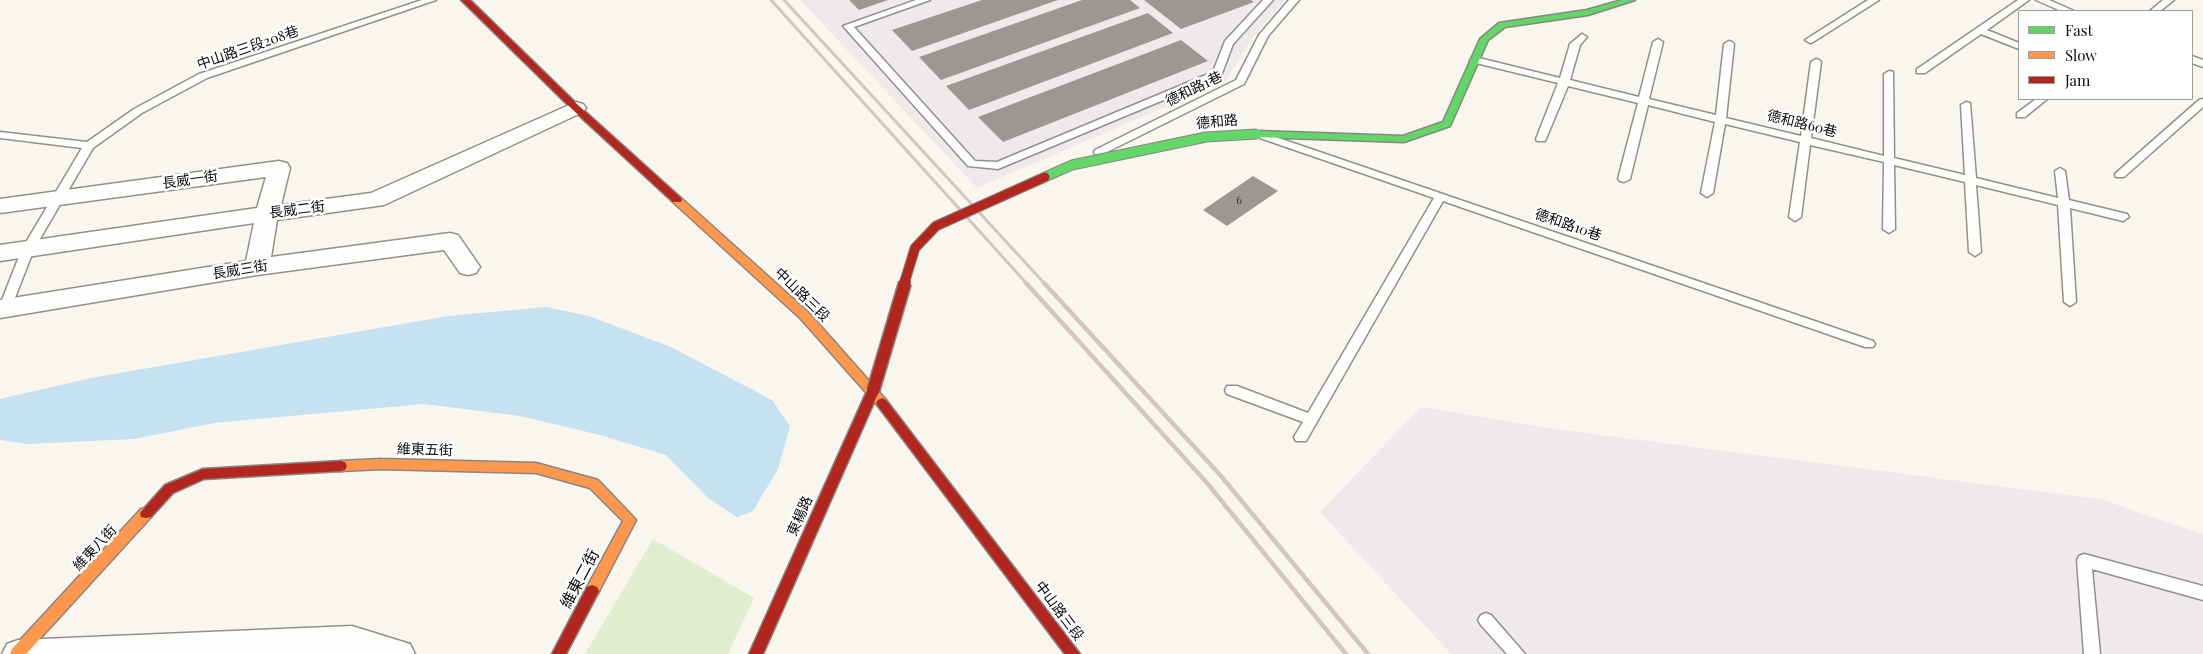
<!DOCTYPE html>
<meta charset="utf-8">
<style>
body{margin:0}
#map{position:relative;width:2203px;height:654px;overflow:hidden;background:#f9f6ed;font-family:"Playfair Display",serif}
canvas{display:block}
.legend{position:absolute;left:2018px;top:10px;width:175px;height:90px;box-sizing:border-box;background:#fff;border:1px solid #9d9d9d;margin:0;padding:6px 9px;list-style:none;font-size:15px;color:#0a0a0a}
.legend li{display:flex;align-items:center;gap:10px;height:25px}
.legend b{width:25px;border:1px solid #9d9d9d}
</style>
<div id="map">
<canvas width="2203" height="654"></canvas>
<ul class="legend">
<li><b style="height:6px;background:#63d668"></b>Fast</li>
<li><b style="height:6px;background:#ff974d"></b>Slow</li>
<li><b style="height:6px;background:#b3261e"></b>Jam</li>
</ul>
</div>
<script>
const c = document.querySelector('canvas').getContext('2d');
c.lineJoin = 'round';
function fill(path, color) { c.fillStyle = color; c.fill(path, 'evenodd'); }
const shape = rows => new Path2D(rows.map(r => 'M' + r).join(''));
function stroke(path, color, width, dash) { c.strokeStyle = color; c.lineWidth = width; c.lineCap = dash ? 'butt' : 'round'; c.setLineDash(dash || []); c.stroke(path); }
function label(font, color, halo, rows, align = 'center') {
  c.font = font + ' "Playfair Display","Noto Sans TC",serif'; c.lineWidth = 5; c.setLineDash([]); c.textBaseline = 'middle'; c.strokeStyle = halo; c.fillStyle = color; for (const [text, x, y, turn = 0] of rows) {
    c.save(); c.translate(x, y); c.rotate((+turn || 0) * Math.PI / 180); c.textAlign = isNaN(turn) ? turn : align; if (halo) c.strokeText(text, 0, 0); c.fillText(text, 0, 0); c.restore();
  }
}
const industrial = shape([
 [800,0,1285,0,1252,38,1226,81,977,188],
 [1421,407,1562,430,2100,499,2203,534,2203,654,1451,654,1320,512]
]);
const green = shape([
 [653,539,754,598,728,654,585,654]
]);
const water = shape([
 [546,307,589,316,671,347,772,400,790,426,778,469,753,511,737,517,708,498,666,455,600,435,520,416,424,404,214,423,134,439,28,444,0,440,0,399,91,378,448,316]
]);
const building = shape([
 [849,0,888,0,859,10],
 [982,0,1058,0,912,51,892,30],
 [1082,0,1130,0,1140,8,941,80,919,57],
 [1144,0,1251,0,1254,2,1181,29],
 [1148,13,1173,33,969,110,946,86],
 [1181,40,1208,61,1003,142,978,117],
 [1253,176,1278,191,1227,226,1203,210]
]);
const lane = shape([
 [422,0,436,0,207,78,142,113,93,148,34,249,11,308,5,312,1,311,0,305,22,249,82,148,0,138,0,132,87,142,134,109,199,74,422,0],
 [916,0,930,0,854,27,975,161,997,162,1213,72,1225,41,1263,0,1273,0,1233,44,1221,76,998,169,968,166,843,26,916,0],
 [1289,0,1299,0,1268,36,1244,84,1103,154,1095,154,1094,152,1095,150,1236,80,1259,35,1289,0],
 [1868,0,1879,0,1813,42,1810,43,1805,40,1868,0],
 [2018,0,2029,0,1987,30,2019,43,2019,49,1981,34,1925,73,1917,73,1917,69,2018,0],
 [2036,0,2049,0,2074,11,2061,11,2036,0],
 [2163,0,2174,0,2160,11,2150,11,2163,0],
 [1582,34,1587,37,1580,45,1570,80,1639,97,1653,42,1658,39,1663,42,1649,99,1716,115,1724,44,1729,41,1732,42,1734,44,1726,118,1801,136,1811,62,1816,59,1819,60,1821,62,1811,138,1884,156,1884,74,1889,71,1893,72,1894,158,1965,175,1961,105,1966,102,1970,103,1976,178,2058,198,2055,171,2060,168,2065,171,2069,200,2127,214,2129,217,2123,221,2070,208,2076,302,2070,306,2064,302,2058,205,1976,185,1981,252,1975,256,1969,252,1965,182,1894,165,1895,229,1889,233,1883,229,1884,162,1810,145,1801,217,1795,221,1789,217,1800,142,1725,124,1713,193,1707,197,1701,193,1715,122,1648,105,1630,179,1624,182,1620,181,1618,179,1638,103,1568,86,1546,139,1545,141,1537,141,1536,139,1558,83,1472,62,1470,60,1475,57,1560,78,1570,44,1582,34],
 [2192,56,2203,60,2203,67,2192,63,2192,56],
 [2036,99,2047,99,2025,117,2017,117,2017,113,2036,99],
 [2203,99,2203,107,2124,177,2116,177,2115,175,2116,173,2199,100,2203,99],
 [1264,133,1873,341,1875,344,1873,347,1865,347,1443,201,1306,441,1296,441,1294,437,1303,422,1227,394,1225,390,1227,386,1237,386,1308,413,1434,198,1260,138,1260,134,1264,133],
 [2084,554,2203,586,2203,600,2092,569,2100,654,2084,654,2077,560,2079,556,2084,554],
 [1486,613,1491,615,1525,654,1507,654,1481,625,1478,620,1481,615,1486,613]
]);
const street = shape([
 [576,102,583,104,586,108,583,112,384,205,277,220,271,257,450,233,458,235,476,261,480,267,476,273,468,275,460,273,444,250,257,275,0,318,0,300,246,261,254,223,0,261,0,245,257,208,266,177,0,213,0,199,279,161,287,163,290,168,281,205,371,193,576,102],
 [352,626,410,644,415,654,2,654,7,644,18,640,352,626]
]);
const fast = shape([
 [1622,0,1635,0,1588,15,1505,27,1488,40,1450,126,1404,142,1257,137,1252,134,1257,131,1403,136,1443,122,1480,39,1499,23,1587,10,1622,0]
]);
const slow = shape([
 [677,197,681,198,809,313,886,400,888,403,886,406,878,406,801,319,673,202,672,200,673,198,677,197],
 [381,459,536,463,598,480,636,520,597,595,592,597,587,595,585,591,623,521,590,488,536,473,381,469,341,471,337,470,335,466,337,462,341,461,381,459],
 [146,508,151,509,152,513,151,517,26,654,10,654,12,649,141,509,146,508]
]);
const jam = shape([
 [461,0,470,0,579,106,681,198,682,200,681,202,673,202,573,110,461,0],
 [873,387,877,388,879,391,763,654,749,654,867,391,869,388,873,387],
 [882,398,886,400,1080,654,1065,654,878,406,876,403,878,400,882,398],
 [341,461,345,462,347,466,345,470,341,471,204,479,173,493,151,517,146,518,141,517,140,513,165,485,203,469,341,461],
 [592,585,597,587,599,591,566,654,552,654,587,587,592,585]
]);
const railFar1 = shape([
 [771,0,1027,284],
 [784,0,1045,284]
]);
const rail = shape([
 [1026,283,1207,483,1346,654],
 [1044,283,1221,476,1368,654]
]);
const fastBridge = shape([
 [1045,177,1072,165,1206,137,1257,134]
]);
const jamBridgeFar1 = shape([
 [904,284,915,248,936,226,1045,177]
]);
const jamBridge = shape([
 [873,391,905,283]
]);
const numberNames = [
 ["6",1239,201]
];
const streetNames = [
 ["中山路三段208巷",248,48,-19],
 ["德和路1巷",1194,89,-26],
 ["德和路",1217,122,-5],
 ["德和路60巷",1802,124,14],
 ["長威一街",190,180,-8],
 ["長威二街",297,210,-7],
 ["德和路10巷",1568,225,19],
 ["長威三街",240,270,-9],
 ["中山路三段",802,295,44],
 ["維東五街",425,450,2],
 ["東楊路",800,516,-66],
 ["維東八街",95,548,-47],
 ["中山路三段",1059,611,53]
];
const nearStreetnames = [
 ["維東二街",580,579,-62]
];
fill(industrial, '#f0e9eb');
fill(green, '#e1edce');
fill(water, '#c6e1f0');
fill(building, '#9b9894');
stroke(lane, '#92908c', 3);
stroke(street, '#92908c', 3);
stroke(fast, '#888783', 3);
stroke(slow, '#888783', 3);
stroke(jam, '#888783', 3);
fill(lane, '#fefefc');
fill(street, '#fefefc');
fill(fast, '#63d668');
fill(slow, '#ff974d');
fill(jam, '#b3261e');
stroke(railFar1, '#d4c5c3', 3);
stroke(rail, '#d4c5c3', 4.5);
stroke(fastBridge, '#888783', 11, []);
stroke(jamBridgeFar1, '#888783', 11, []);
stroke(jamBridge, '#888783', 15, []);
stroke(fastBridge, '#63d668', 9);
stroke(jamBridgeFar1, '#b3261e', 9);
stroke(jamBridge, '#b3261e', 12);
label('11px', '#2e2e2c', null, numberNames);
label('14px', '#0a0a0a', '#fff', streetNames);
label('16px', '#0a0a0a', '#fff', nearStreetnames);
</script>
